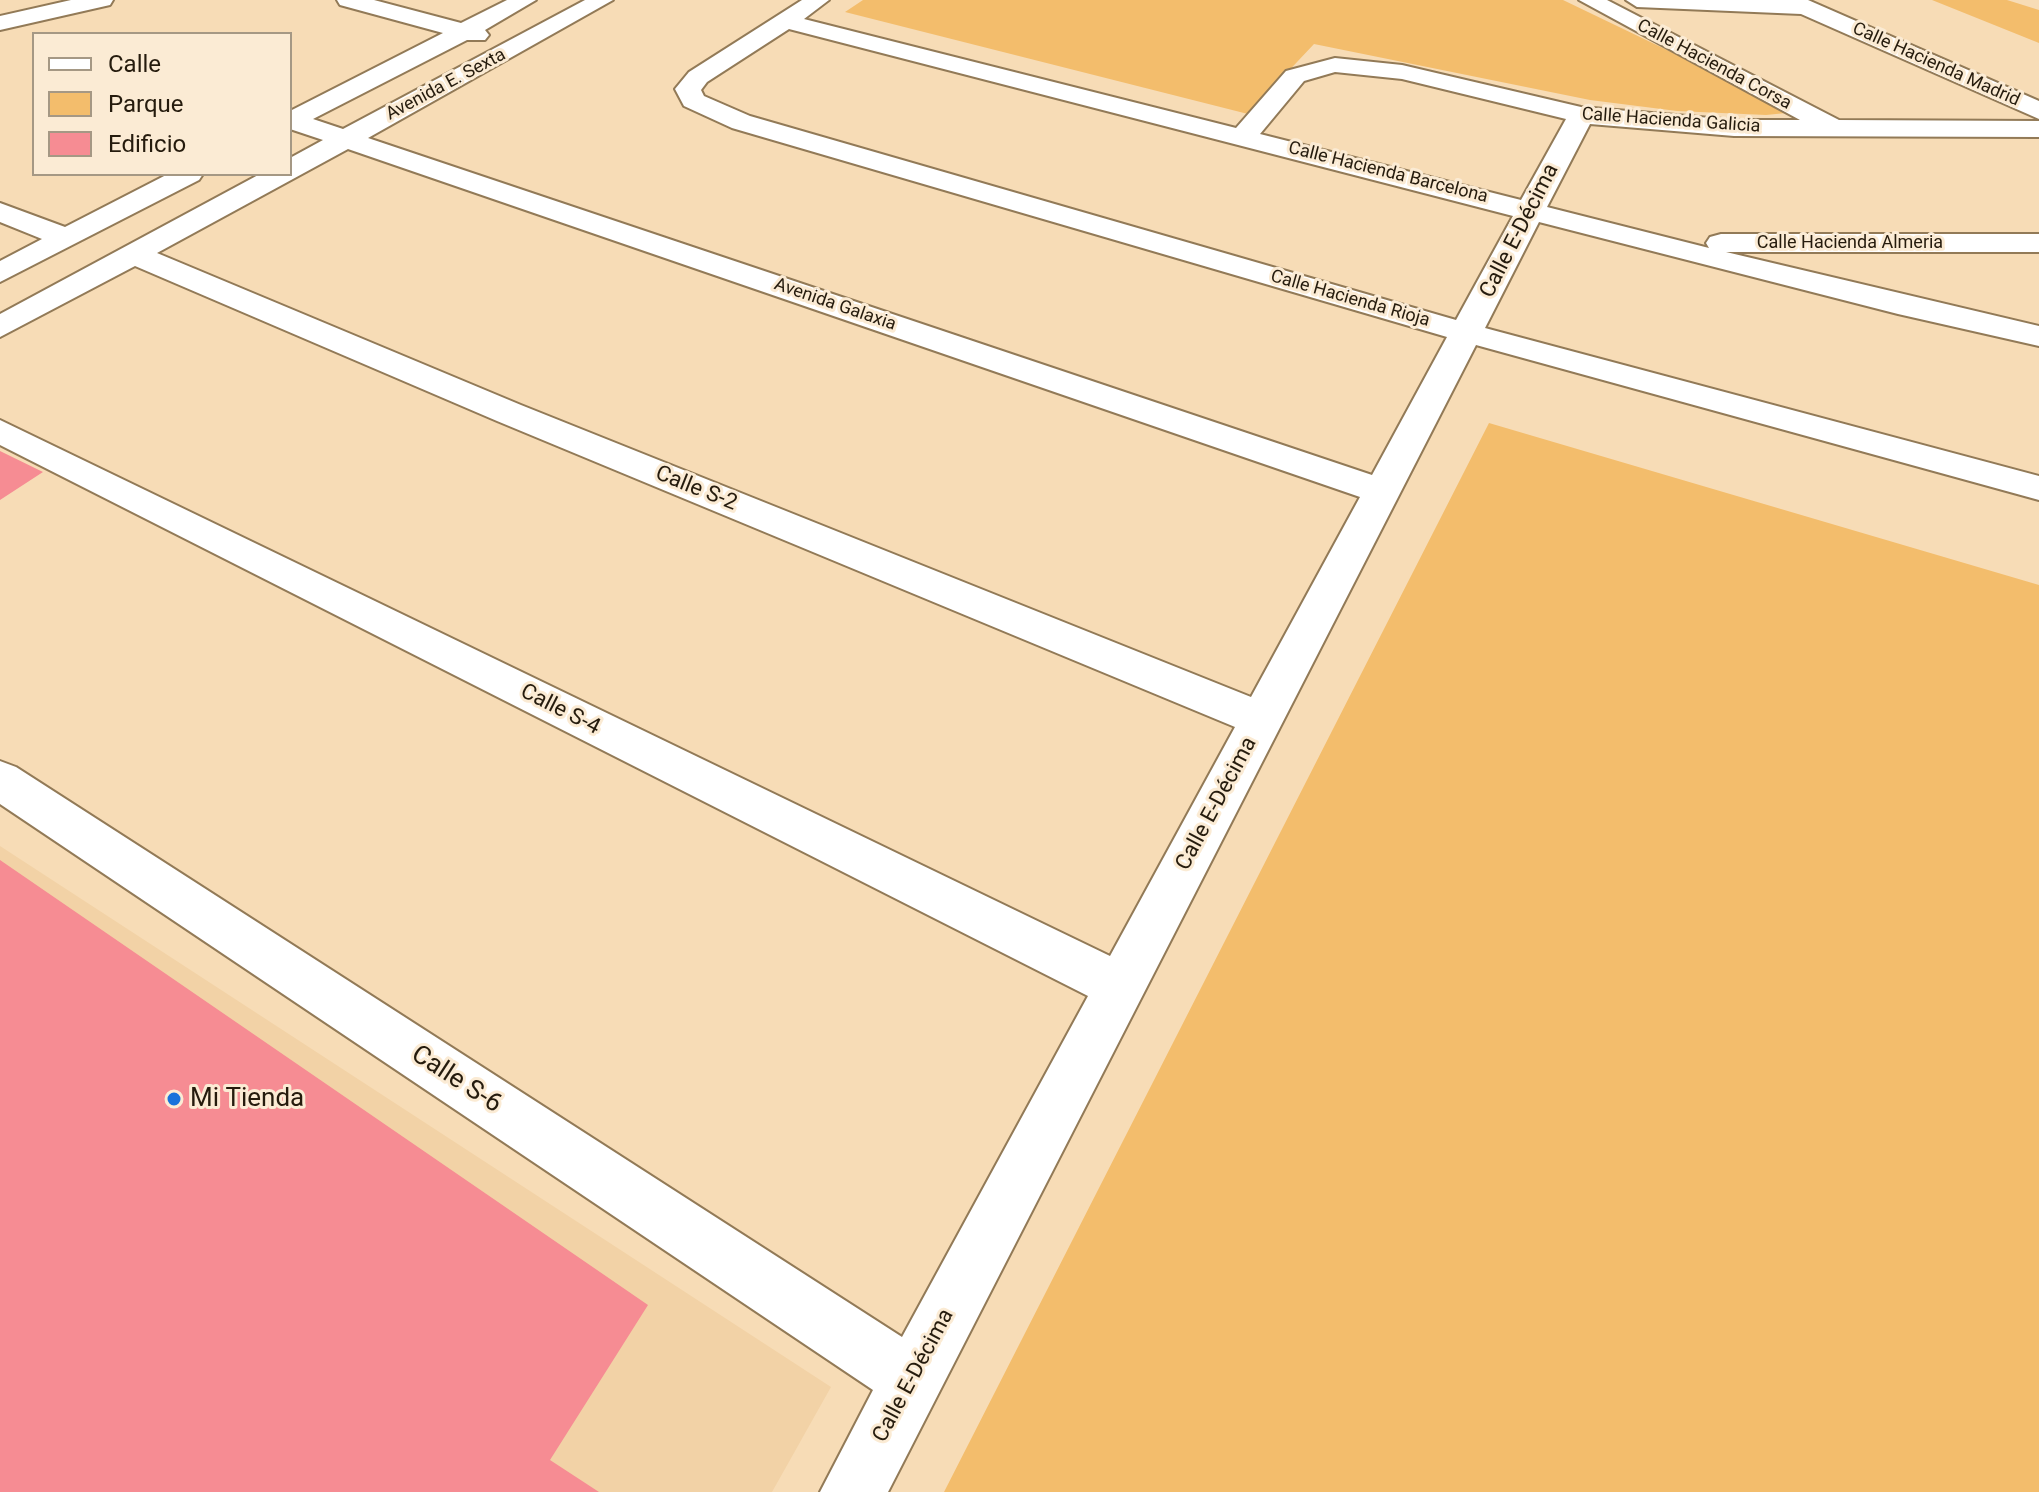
<!DOCTYPE html>
<meta charset="utf-8">
<style>
body{margin:0}
#map{position:relative;width:2039px;height:1492px;overflow:hidden;background:#f7dcb6;font-family:Roboto,sans-serif}
canvas{display:block}
.legend{position:absolute;left:32px;top:32px;width:260px;height:144px;box-sizing:border-box;background:#fbebd4;border:2px solid #a59884;margin:0;padding:10px 14px;list-style:none;font-size:24px;color:#251b0d}
.legend li{display:flex;align-items:center;gap:16px;height:40px}
.legend b{width:40px;border:2px solid #a59884}
</style>
<div id="map">
<canvas width="2039" height="1492"></canvas>
<ul class="legend">
<li><b style="height:10px;background:#fff"></b>Calle</li>
<li><b style="height:22px;background:#f3bd6c"></b>Parque</li>
<li><b style="height:22px;background:#f68c93"></b>Edificio</li>
</ul>
</div>
<script>
const c = document.querySelector('canvas').getContext('2d');
c.lineJoin = 'round';
function fill(path, color) { c.fillStyle = color; c.fill(path, 'evenodd'); }
const shape = rows => new Path2D(rows.map(r => 'M' + r).join(''));
function stroke(path, color, width, dash) { c.strokeStyle = color; c.lineWidth = width; c.lineCap = dash ? 'butt' : 'round'; c.setLineDash(dash || []); c.stroke(path); }
function label(font, color, halo, rows, align = 'center') {
  c.font = font + ' Roboto,sans-serif'; c.lineWidth = 6; c.setLineDash([]); c.textBaseline = 'middle'; c.strokeStyle = halo; c.fillStyle = color; for (const [text, x, y, turn = 0] of rows) {
    c.save(); c.translate(x, y); c.rotate((+turn || 0) * Math.PI / 180); c.textAlign = isNaN(turn) ? turn : align; if (halo) c.strokeText(text, 0, 0); c.fillText(text, 0, 0); c.restore();
  }
}
const built = shape([
 [0,846,831,1387,772,1492,0,1492]
]);
const green = shape([
 [863,0,1563,0,1796,112,1766,115,1677,111,1590,100,1314,44,1248,114,845,12],
 [1932,0,2007,0,2039,10,2039,43],
 [1489,423,2039,585,2039,1492,944,1492]
]);
const building = shape([
 [0,451,43,472,0,500],
 [0,860,648,1305,550,1460,599,1492,0,1492]
]);
const minor = shape([
 [71,0,113,0,110,5,0,30,0,16,71,0],
 [337,0,374,0,461,23,507,0,536,0,485,30,489,35,485,40,467,40,313,119,343,129,585,0,613,0,368,138,1372,475,1447,337,732,128,684,106,675,89,689,72,802,0,829,0,804,19,1236,128,1286,71,1335,58,1402,65,1581,107,1734,120,1800,120,1579,0,1607,0,1839,120,2039,121,2039,137,1734,136,1590,124,1547,207,1709,248,1706,243,1710,237,1721,234,2039,234,2039,252,1726,252,2039,326,2039,346,1898,314,1539,222,1485,328,2039,476,2039,500,1476,345,888,1492,820,1492,873,1390,0,804,0,761,16,767,902,1337,1088,996,0,445,0,420,1110,956,1235,727,497,421,135,266,0,337,0,314,260,174,290,174,290,158,323,140,290,129,290,111,443,33,340,5,337,0],
 [789,29,1513,216,1456,320,750,116,704,96,701,90,707,82,789,29],
 [1335,72,1402,79,1566,119,1521,200,1260,134,1304,81,1335,72],
 [348,149,1360,497,1251,697,521,405,157,253,348,149],
 [1626,0,1808,0,2039,101,2039,119,1801,14,1637,7,1626,0],
 [168,174,203,174,199,180,0,282,0,261,42,239,0,222,0,203,65,227,168,174]
]);
const markers = [
 [174,1099,8,"#1972db"]
];
const farStreetnames = [
 ["Calle Hacienda Corsa",1714,65,28],
 ["Calle Hacienda Madrid",1936,65,24],
 ["Avenida E. Sexta",446,85,-28],
 ["Calle Hacienda Galicia",1671,121,4],
 ["Calle Hacienda Barcelona",1388,173,14],
 ["Calle Hacienda Almeria",1850,243],
 ["Calle Hacienda Rioja",1350,299,16],
 ["Avenida Galaxia",835,305,19]
];
const streetNames = [
 ["Calle E-Décima",1520,231,-63],
 ["Calle S-2",696,489,22],
 ["Calle S-4",560,710,27],
 ["Calle E-Décima",1217,804,-62],
 ["Calle E-Décima",914,1376,-62]
];
const nearStreetnames = [
 ["Calle S-6",456,1080,33]
];
const nearPoinames = [
 ["Mi Tienda",190,1099]
];
fill(built, '#f2d2a6');
fill(green, '#f3bd6c');
fill(building, '#f68c93');
stroke(minor, '#927a57', 4);
fill(minor, '#fff');
for (const [x, y, r, color] of markers) { const dot = new Path2D(); dot.arc(x, y, r, 0, 2 * Math.PI); c.fillStyle = color; c.fill(dot); stroke(dot, '#fbebd4', 3); }
label('18px', '#251b0d', '#fbebd4', farStreetnames);
label('22px', '#251b0d', '#fbebd4', streetNames);
label('26px', '#251b0d', '#fbebd4', nearStreetnames);
label('26px', '#251b0d', '#fbebd4', nearPoinames, 'left');
</script>
